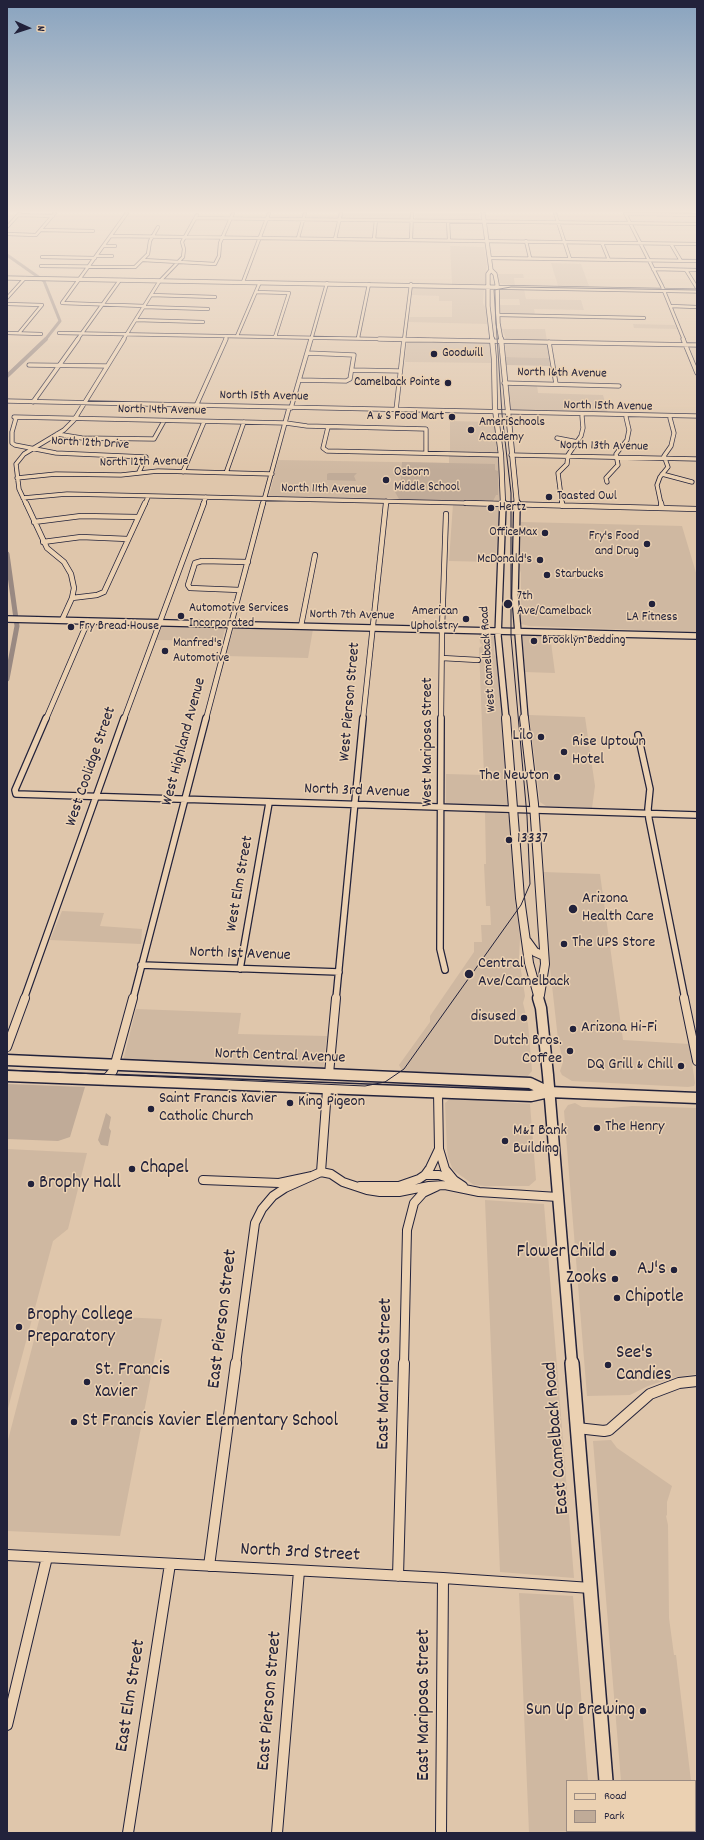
<!DOCTYPE html>
<style>
body{margin:0}
#map{position:relative;width:704px;height:1840px;overflow:hidden;background:#dfc6ab;font-family:Dekko,sans-serif}
canvas{display:block}
.frame{position:absolute;inset:0;border:8px solid #22223b;pointer-events:none}
.legend{position:absolute;left:566px;top:1780px;width:130px;height:52px;box-sizing:border-box;background:#ebd1b2;border:1px solid #9b8b82;margin:0;padding:5px 7px;list-style:none;font-size:12px;color:#22223b}
.legend li{display:flex;align-items:center;gap:8px;height:20px}
.legend b{width:20px;border:1px solid #9b8b82}
.north{position:absolute;left:8px;top:8px;width:40px;height:40px;-webkit-text-stroke:3px #ebd1b2;paint-order:stroke;rotate:93deg;font-size:11px;font-weight:700;line-height:16px;text-align:center;color:#22223b}
.north::after{content:'';display:block;margin:auto;width:14px;height:18px;background:#22223b;clip-path:polygon(50% 0,100% 100%,50% 72%,0 100%)}
</style>
<div id="map">
<canvas width="704" height="1840"></canvas>
<div class="frame"></div>
<ul class="legend">
<li><b style="height:5px;background:#ebd1b2"></b>Road</li>
<li><b style="height:11px;background:#c0ab98"></b>Park</li>
</ul>
<div class="north">N</div>
</div>
<script>
const c = document.querySelector('canvas').getContext('2d');
c.lineJoin = 'round';
function fill(path, color) { c.fillStyle = color; c.fill(path, 'evenodd'); }
const shape = rows => new Path2D(rows.map(r => 'M' + r).join(''));
function stroke(path, color, width, dash) { c.strokeStyle = color; c.lineWidth = width; c.lineCap = dash ? 'butt' : 'round'; c.setLineDash(dash || []); c.stroke(path); }
function label(font, color, halo, rows, align = 'center') {
  c.font = font + ' Dekko,sans-serif'; c.lineWidth = 3; c.setLineDash([]); c.textBaseline = 'middle'; c.strokeStyle = halo; c.fillStyle = color; for (const [text, x, y, turn = 0] of rows) {
    c.save(); c.translate(x, y); c.rotate((+turn || 0) * Math.PI / 180); c.textAlign = isNaN(turn) ? turn : align; if (halo) c.strokeText(text, 0, 0); c.fillText(text, 0, 0); c.restore();
  }
}
const built = shape([
 [342,213,410,213,410,219,341,219],
 [414,213,479,213,480,220,415,220],
 [450,246,484,247,487,265,485,284,452,284],
 [551,263,581,264,589,286,558,286],
 [497,274,523,274,524,278,514,278,515,285,503,284,500,283],
 [413,286,484,289,483,303,486,309,487,324,409,322,410,317,452,317,452,301,439,301,439,296,412,295],
 [501,289,524,289,526,299,581,300,584,310,534,309,535,315,501,314,500,305,520,305,519,299,500,299,500,290],
 [633,324,675,325,677,329,634,328],
 [502,329,545,329,547,341,506,339],
 [407,341,490,343,492,363,405,362],
 [505,343,547,344,549,358,506,357],
 [507,385,537,385,538,393,603,395,608,413,512,410,510,409],
 [450,421,494,422,497,453,450,452],
 [449,455,499,457,500,501,269,496,278,460,449,463],
 [453,504,501,507,495,562,449,561],
 [521,522,682,526,697,576,697,632,529,626,521,624,521,573,518,565],
 [163,626,218,627,225,629,222,641,156,640,160,627],
 [234,628,313,629,308,658,225,656],
 [479,634,494,636,494,654,497,658,510,802,506,806,501,807,446,806,446,774,484,775,479,648,483,645,480,643],
 [526,634,550,635,555,673,525,672,522,636],
 [529,715,585,717,595,786,592,808,546,806,540,802],
 [485,812,502,813,507,814,510,818,515,901,520,937,519,958,525,996,523,1003,528,1024,532,1071,527,1077,524,1078,404,1074,399,1065,430,1022,430,1016,474,952,474,942,482,942,481,925,491,925,490,906,486,906,484,864,486,864],
 [543,872,600,874,623,1040,689,1044,695,1083,694,1086,688,1087,572,1081,562,1075,560,1071,563,1062,558,1039,547,941],
 [62,911,104,913,100,926,142,929,141,944,50,940],
 [136,1009,241,1013,238,1034,327,1036,323,1070,123,1061],
 [451,1098,530,1104,536,1180,529,1186,486,1186,474,1185,453,1170,448,1157,447,1149,445,1103],
 [575,1103,582,1107,612,1108,632,1106,697,1108,697,1374,675,1377,648,1386,630,1395,587,1396,564,1111,568,1105],
 [7,1149,87,1153,68,1229,53,1241,7,1412],
 [485,1200,544,1204,574,1578,500,1572],
 [41,1313,162,1319,120,1536,7,1531,7,1444],
 [611,1440,617,1448,672,1486,667,1502,667,1515,666,1516,668,1525,669,1618,674,1655,676,1655,691,1781,621,1781,593,1441],
 [519,1593,573,1596,588,1781,567,1781,567,1831,591,1831,591,1833,529,1833],
 [695,1819,697,1833,625,1833,625,1831,695,1831]
]);
const green = shape([
 [506,357,549,358,550,366,506,365],
 [402,462,495,464,495,470,498,471,498,495,496,495,493,501,399,499,395,492,400,491],
 [329,473,357,473,354,476,356,481,327,480,327,474],
 [7,1084,85,1087,70,1137,58,1141,7,1139],
 [106,1113,111,1117,109,1128,111,1131,108,1146,101,1145,98,1140]
]);
const canalFar2 = shape([
 [7,255,44,281,60,321,45,340]
]);
const canalFar1 = shape([
 [7,376,46,339]
]);
const canal = shape([
 [7,554,17,626,7,679]
]);
const minorFar5 = shape([
 [127,213,62,303,145,306],
 [555,213,570,259],
 [625,213,662,286,684,340],
 [626,214,697,215],
 [18,215,53,216],
 [196,218,697,224],
 [448,221,449,240],
 [7,227,20,213],
 [41,230,93,231],
 [7,234,36,235,55,213],
 [111,236,697,244],
 [298,238,305,213],
 [335,239,341,213],
 [374,239,376,220],
 [411,239,412,213],
 [526,241,530,258],
 [602,243,609,260],
 [671,244,681,261],
 [104,246,115,246],
 [96,256,112,256],
 [42,257,95,258],
 [490,258,697,261],
 [143,260,215,264,219,256,220,243,233,213],
 [41,266,135,267,148,254,150,241,158,227],
 [653,269,697,270],
 [686,270,697,288],
 [243,282,269,213],
 [256,292,289,293,275,337],
 [151,295,215,297],
 [7,298,25,278],
 [7,304,42,305,19,333],
 [670,306,697,307],
 [144,307,208,309],
 [498,315,644,318],
 [136,320,203,322],
 [7,333,41,334],
 [59,333,432,340],
 [237,336,260,282],
 [358,338,369,284],
 [77,340,120,280],
 [123,340,159,282,183,257,184,249,182,242,197,215],
 [225,340,227,336],
 [311,340,327,283],
 [404,340,411,284]
]);
const minorFar4 = shape([
 [379,339,697,345],
 [683,339,697,373],
 [549,342,556,384],
 [29,365,107,366],
 [352,370,400,371],
 [299,380,346,381,350,379,354,355,307,353],
 [504,383,619,386],
 [7,401,697,416],
 [33,402,78,339],
 [196,406,226,339],
 [291,408,311,339],
 [396,410,404,339],
 [14,417,286,423,307,426,426,429,426,453],
 [16,418,12,432,12,443,15,445,56,453,146,457,139,472],
 [328,427,323,448,327,451,501,455],
 [57,434,82,438,154,439,164,421],
 [557,438,578,442],
 [511,455,697,459],
 [183,472,204,422],
 [226,473,244,422],
 [662,474,692,482],
 [17,478,56,474,121,475,158,471,272,474],
 [607,482,606,478,618,465,616,454,627,440,629,430,626,417],
 [23,498,67,494,508,504],
 [26,504,19,489,16,464,24,454,64,430,74,420,124,339],
 [145,504,148,497],
 [203,504,206,497],
 [263,504,289,408],
 [386,504,386,501],
 [562,504,558,473,567,464,568,455,581,436,583,428,582,416],
 [661,504,657,485,660,477,668,467,664,456,671,446,674,433,670,418]
]);
const minorFar3 = shape([
 [26,503,47,548,64,562,71,574,74,588,72,598,62,620],
 [466,503,697,509],
 [562,503,562,506],
 [661,503,662,508],
 [34,522,81,516,138,517],
 [43,542,81,537,128,539],
 [240,590,190,588,188,585,195,563,202,561,248,562],
 [72,598,97,595,104,592,145,503],
 [301,626,315,555],
 [442,658,478,660],
 [46,719,88,621],
 [124,719,204,503],
 [206,719,263,503],
 [363,719,386,503],
 [441,719,442,629,446,514]
]);
const minorFar2 = shape([
 [46,718,15,790,16,794,697,815],
 [441,718,440,949,445,970],
 [638,735,650,789,648,809,649,819,685,999],
 [141,965,339,972],
 [240,969,269,803],
 [24,999,124,718],
 [133,999,206,718],
 [336,999,363,718]
]);
const minorFar1 = shape([
 [684,998,697,1061],
 [7,1047,25,998],
 [329,1074,336,998],
 [105,1080,113,1071,133,998],
 [438,1092,439,1149,445,1169,454,1180,463,1186],
 [321,1172,327,1090],
 [425,1175,439,1175,454,1180],
 [203,1180,279,1183,312,1176,321,1172,331,1174,343,1182,367,1190,380,1192,399,1192,429,1186,445,1185,479,1192,558,1197],
 [360,1186,399,1186,419,1179,425,1175,430,1168,439,1149],
 [236,1364,255,1223,262,1209,273,1196,285,1188,312,1176],
 [404,1364,407,1230,414,1203,423,1193,438,1186]
]);
const minor = shape([
 [577,1428,604,1431,609,1430,650,1394,679,1383,697,1381],
 [7,1555,443,1578,591,1588],
 [209,1566,236,1363],
 [398,1576,404,1363],
 [7,1725,47,1557],
 [128,1833,170,1564],
 [277,1833,299,1571],
 [441,1833,443,1578]
]);
const majorFar5 = shape([
 [483,213,491,270,495,274,497,284,498,323,501,340],
 [491,270,488,274,488,306,492,340],
 [7,278,697,291]
]);
const majorFar4 = shape([
 [492,339,494,359,495,409,501,455,503,504],
 [501,339,517,504]
]);
const majorFar3 = shape([
 [503,503,498,636,506,719],
 [517,503,515,596,525,719],
 [7,619,697,636]
]);
const majorFar2 = shape([
 [506,718,520,898,529,963,539,999],
 [524,718,534,804,545,964,540,995],
 [527,941,535,952,544,956]
]);
const majorFar1 = shape([
 [538,998,541,1008,548,1075,572,1364],
 [7,1060,530,1083,549,1092],
 [7,1076,531,1096,549,1092,697,1098]
]);
const major = shape([
 [572,1363,606,1781],
 [610,1831,610,1833]
]);
const tram = shape([
 [7,1070,365,1086,385,1082,404,1069,521,905,530,884,527,816,511,636,511,493,502,414,494,290,511,287,697,290]
]);
const markers = [
 [434,354,4,"#22223b"],
 [448,383,4,"#22223b"],
 [452,417,4,"#22223b"],
 [471,430,4,"#22223b"],
 [386,480,4,"#22223b"],
 [549,497,4,"#22223b"],
 [491,508,4,"#22223b"],
 [545,533,4,"#22223b"],
 [647,544,4,"#22223b"],
 [540,560,4,"#22223b"],
 [547,575,4,"#22223b"],
 [508,604,5,"#22223b"],
 [652,604,4,"#22223b"],
 [181,616,4,"#22223b"],
 [466,619,4,"#22223b"],
 [71,627,4,"#22223b"],
 [534,641,4,"#22223b"],
 [165,651,4,"#22223b"],
 [541,737,4,"#22223b"],
 [564,752,4,"#22223b"],
 [557,777,4,"#22223b"],
 [509,840,4,"#22223b"],
 [573,909,5,"#22223b"],
 [564,944,4,"#22223b"],
 [469,974,5,"#22223b"],
 [524,1018,4,"#22223b"],
 [573,1029,4,"#22223b"],
 [570,1051,4,"#22223b"],
 [681,1066,4,"#22223b"],
 [290,1103,4,"#22223b"],
 [151,1109,4,"#22223b"],
 [597,1128,4,"#22223b"],
 [505,1141,4,"#22223b"],
 [132,1169,4,"#22223b"],
 [31,1184,4,"#22223b"],
 [613,1253,4,"#22223b"],
 [674,1270,4,"#22223b"],
 [615,1279,4,"#22223b"],
 [617,1298,4,"#22223b"],
 [19,1327,4,"#22223b"],
 [608,1365,4,"#22223b"],
 [87,1382,4,"#22223b"],
 [74,1422,4,"#22223b"],
 [643,1711,4,"#22223b"]
];
const farPoinames = [
 ["Goodwill",442,354],
 ["Camelback Pointe",440,383,"right"],
 ["A & S Food Mart",444,417,"right"],
 ["AmeriSchools",479,423],
 ["Academy",479,438],
 ["Osborn",394,473],
 ["Middle School",394,488],
 ["Toasted Owl",557,497],
 ["Hertz",499,508],
 ["OfficeMax",537,533,"right"],
 ["Fry's Food",639,537,"right"],
 ["and Drug",639,552,"right"],
 ["McDonald's",532,560,"right"],
 ["Starbucks",555,575],
 ["7th",517,597],
 ["Ave/Camelback",517,612],
 ["Automotive Services",189,609],
 ["Incorporated",189,624],
 ["American",458,612,"right"],
 ["Upholstry",458,627,"right"],
 ["LA Fitness",652,618,"center"],
 ["Fry Bread House",79,627],
 ["Brooklyn Bedding",542,641],
 ["Manfred's",173,644],
 ["Automotive",173,659]
];
const farStreetnames = [
 ["North 16th Avenue",562,374,1],
 ["North 15th Avenue",264,397,1],
 ["North 15th Avenue",608,407,1],
 ["North 14th Avenue",162,411,1],
 ["North 12th Drive",90,444,3],
 ["North 13th Avenue",604,447,1],
 ["North 12th Avenue",144,463,-1],
 ["North 11th Avenue",324,490,1],
 ["North 7th Avenue",352,616,1],
 ["West Camelback Road",489,659,-94]
];
const streetNames = [
 ["West Pierson Street",351,702,-85],
 ["West Highland Avenue",185,742,-75],
 ["West Mariposa Street",429,742,-90],
 ["West Coolidge Street",92,767,-71],
 ["North 3rd Avenue",357,792,2],
 ["West Elm Street",241,884,-80],
 ["North 1st Avenue",240,955,2],
 ["North Central Avenue",280,1057,2]
];
const poiNames = [
 ["Lilo",533,737,"right"],
 ["Rise Uptown",572,743],
 ["Hotel",572,761],
 ["The Newton",549,777,"right"],
 ["13337",517,840],
 ["Arizona",582,900],
 ["Health Care",582,918],
 ["The UPS Store",572,944],
 ["Central",478,965],
 ["Ave/Camelback",478,983],
 ["disused",516,1018,"right"],
 ["Arizona Hi-Fi",581,1029],
 ["Dutch Bros.",562,1042,"right"],
 ["Coffee",562,1060,"right"],
 ["DQ Grill & Chill",673,1066,"right"],
 ["Saint Francis Xavier",159,1100],
 ["Catholic Church",159,1118],
 ["King Pigeon",298,1103],
 ["The Henry",605,1128],
 ["M&I Bank",513,1132],
 ["Building",513,1150]
];
const nearPoinames = [
 ["Chapel",140,1169],
 ["Brophy Hall",39,1184],
 ["Flower Child",605,1253,"right"],
 ["AJ's",666,1270,"right"],
 ["Zooks",607,1279,"right"],
 ["Chipotle",625,1298],
 ["Brophy College",27,1316],
 ["Preparatory",27,1338],
 ["See's",616,1354],
 ["Candies",616,1376],
 ["St. Francis",95,1371],
 ["Xavier",95,1393],
 ["St Francis Xavier Elementary School",82,1422],
 ["Sun Up Brewing",635,1711,"right"]
];
const nearStreetnames = [
 ["East Pierson Street",224,1319,-83],
 ["East Mariposa Street",386,1374,-89],
 ["East Camelback Road",558,1438,-95],
 ["North 3rd Street",300,1554,3],
 ["East Elm Street",132,1696,-81],
 ["East Pierson Street",271,1701,-85],
 ["East Mariposa Street",425,1705,-90]
];
fill(built, '#cfb8a1');
fill(green, '#c0ab98');
stroke(canalFar2, '#998982', 3);
stroke(canalFar1, '#998982', 4);
stroke(canal, '#998982', 5);
stroke(minorFar5, '#22223b', 4);
stroke(minorFar4, '#22223b', 5);
stroke(minorFar3, '#22223b', 6);
stroke(minorFar2, '#22223b', 8);
stroke(minorFar1, '#22223b', 10);
stroke(minor, '#22223b', 12);
stroke(majorFar5, '#22223b', 5);
stroke(majorFar4, '#22223b', 6);
stroke(majorFar3, '#22223b', 8);
stroke(majorFar2, '#22223b', 10);
stroke(majorFar1, '#22223b', 13);
stroke(major, '#22223b', 16);
stroke(minorFar5, '#ebd1b2', 2.5);
stroke(minorFar4, '#ebd1b2', 3.5);
stroke(minorFar3, '#ebd1b2', 4.5);
stroke(minorFar2, '#ebd1b2', 5.5);
stroke(minorFar1, '#ebd1b2', 8);
stroke(minor, '#ebd1b2', 10);
stroke(majorFar5, '#ebd1b2', 3.5);
stroke(majorFar4, '#ebd1b2', 4.5);
stroke(majorFar3, '#ebd1b2', 5.5);
stroke(majorFar2, '#ebd1b2', 8);
stroke(majorFar1, '#ebd1b2', 10);
stroke(major, '#ebd1b2', 13);
stroke(tram, '#22223b', 1);
const sky = c.createLinearGradient(0, 0, 0, 471);
sky.addColorStop(0, '#88a3bf');
sky.addColorStop(0.45, '#f1e5d9');
sky.addColorStop(1, '#f1e5d900');
c.fillStyle = sky;
c.fillRect(0, 0, 704, 471);
for (const [x, y, r, color] of markers) { const dot = new Path2D(); dot.arc(x, y, r, 0, 2 * Math.PI); c.fillStyle = color; c.fill(dot); stroke(dot, '#ebd1b2', 1.5); }
label('13px', '#22223b', '#ebd1b2', farPoinames, 'left');
label('13px', '#22223b', '#ebd1b2', farStreetnames);
label('16px', '#22223b', '#ebd1b2', streetNames);
label('16px', '#22223b', '#ebd1b2', poiNames, 'left');
label('19px', '#22223b', '#ebd1b2', nearPoinames, 'left');
label('19px', '#22223b', '#ebd1b2', nearStreetnames);
</script>
